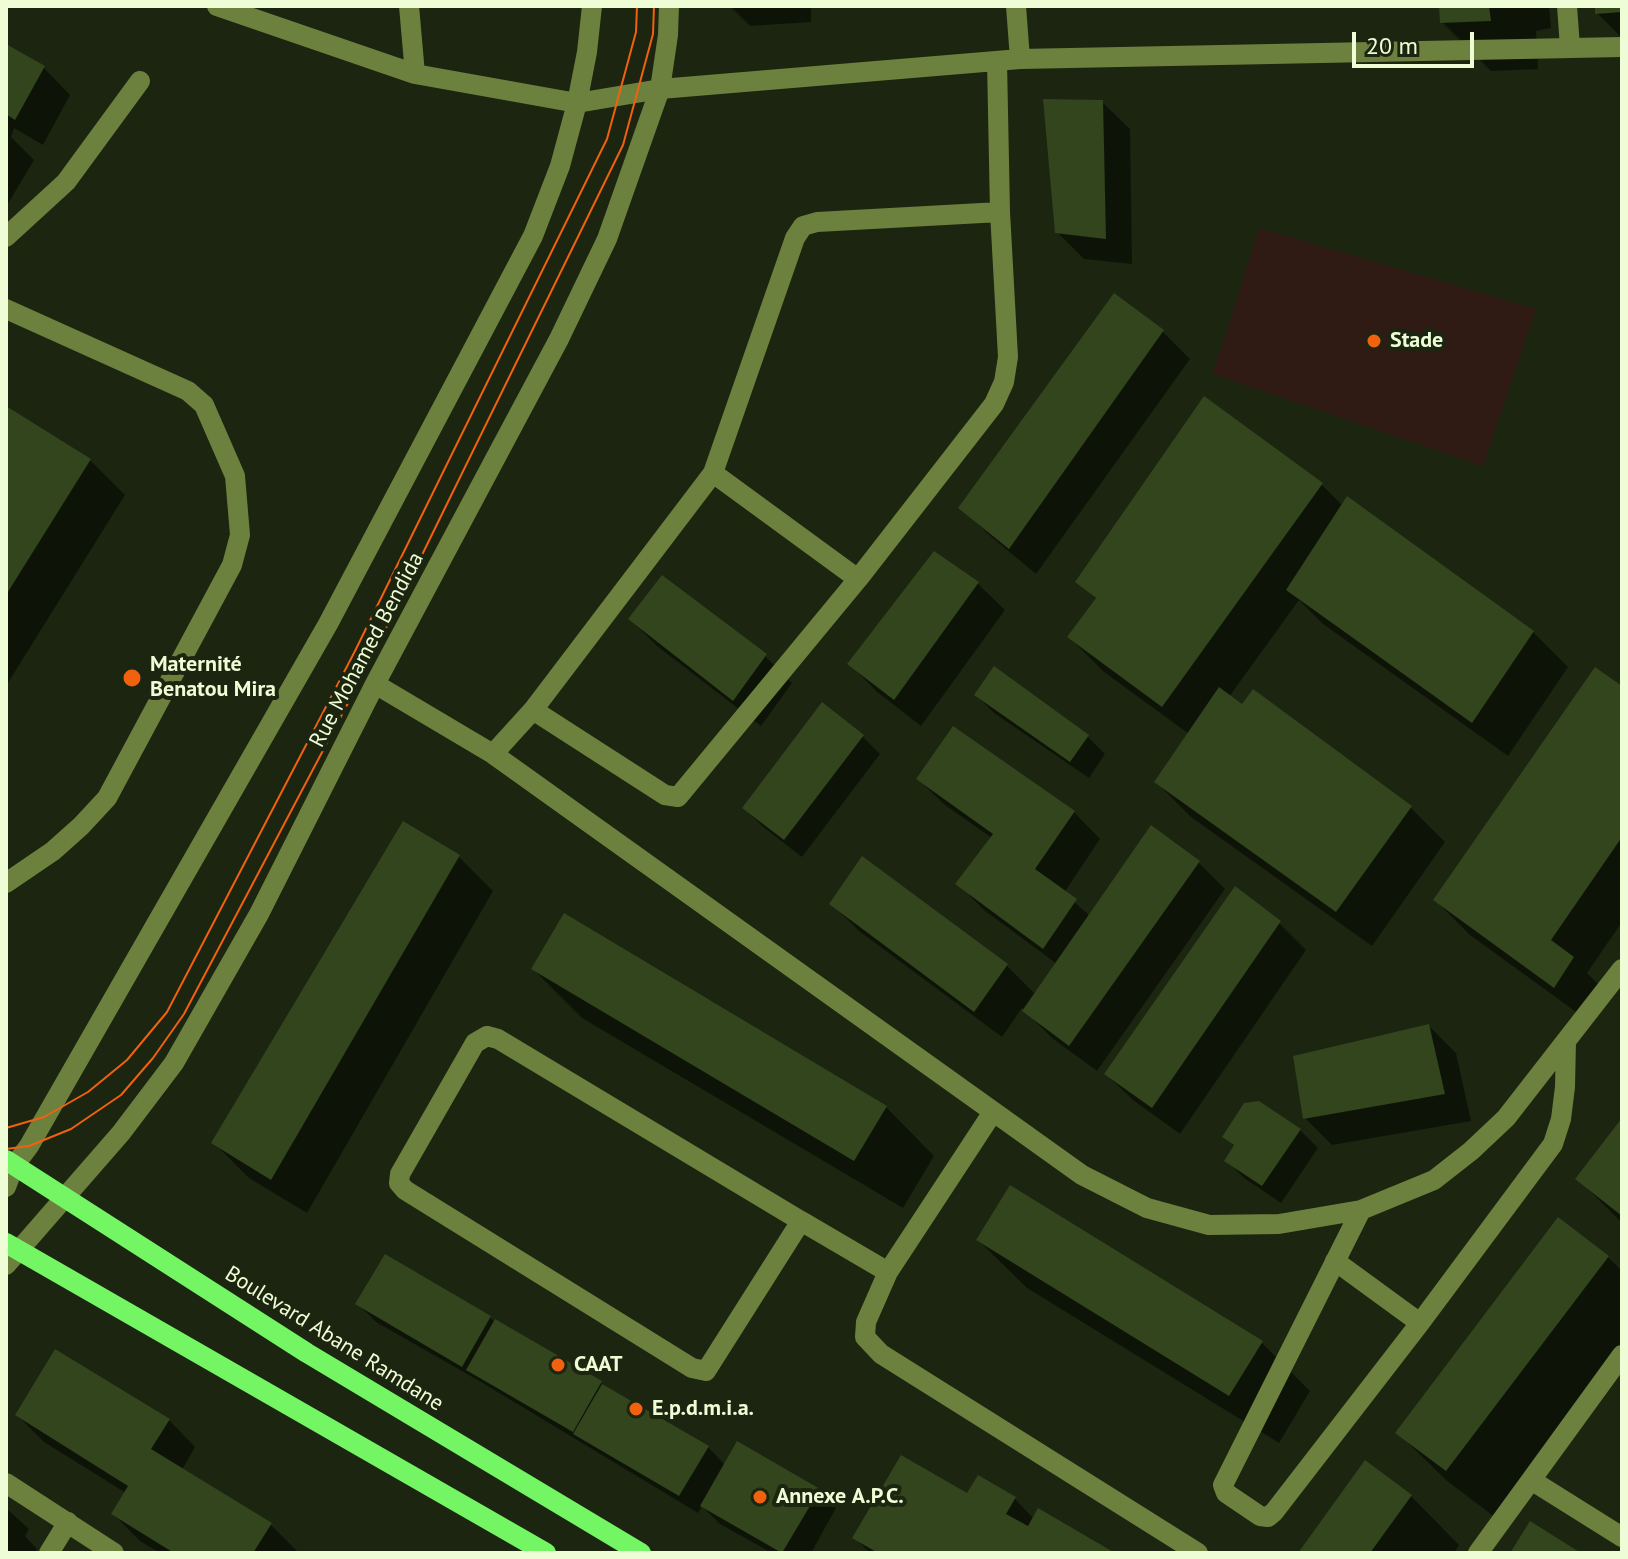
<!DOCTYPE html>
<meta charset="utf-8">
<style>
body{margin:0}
#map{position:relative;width:1628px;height:1559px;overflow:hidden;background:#1c2510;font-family:"PT Sans",sans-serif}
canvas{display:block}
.frame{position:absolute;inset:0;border:8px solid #eefdd6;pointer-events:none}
.scale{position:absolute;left:1352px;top:32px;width:122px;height:36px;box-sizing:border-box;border:4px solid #eefdd6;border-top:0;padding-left:10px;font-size:24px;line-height:28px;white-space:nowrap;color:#eefdd6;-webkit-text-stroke:6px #1c2510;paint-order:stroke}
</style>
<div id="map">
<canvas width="1628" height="1559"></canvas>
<div class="frame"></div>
<div class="scale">20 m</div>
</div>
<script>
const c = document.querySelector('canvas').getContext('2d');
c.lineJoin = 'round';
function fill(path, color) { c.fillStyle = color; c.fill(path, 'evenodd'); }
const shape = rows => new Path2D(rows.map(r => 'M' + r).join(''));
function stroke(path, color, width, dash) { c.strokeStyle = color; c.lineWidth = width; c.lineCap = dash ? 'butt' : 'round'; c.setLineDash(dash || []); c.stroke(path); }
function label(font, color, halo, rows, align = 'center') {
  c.font = font + ' "PT Sans",sans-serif'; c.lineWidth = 8; c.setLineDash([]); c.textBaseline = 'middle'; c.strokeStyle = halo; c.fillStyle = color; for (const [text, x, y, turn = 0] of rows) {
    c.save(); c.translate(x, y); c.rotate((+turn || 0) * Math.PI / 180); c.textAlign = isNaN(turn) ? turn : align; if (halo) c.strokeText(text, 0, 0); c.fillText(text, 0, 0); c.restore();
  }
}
const green = shape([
 [1259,228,1536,309,1483,466,1213,374]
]);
const shadow = shape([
 [730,6,811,6,811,22,750,26],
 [1441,6,1549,6,1551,28,1536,31,1538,69,1491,71,1442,22],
 [1597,6,1622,6,1622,38,1597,13],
 [6,46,44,68,70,95,43,145,14,128,11,137,34,160,6,207],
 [1102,102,1130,129,1132,264,1084,259,1057,232],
 [1115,296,1163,332,1190,359,1036,574,988,534,961,507],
 [6,408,90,460,125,495,6,686],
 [1322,485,1343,506,1533,632,1568,667,1508,756,1323,624,1299,600,1229,697,1410,807,1445,842,1372,946,1191,817,1156,782,1189,734,1104,672,1069,637,1097,600,1078,582],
 [935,553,978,584,1005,610,921,726,876,691,850,664],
 [630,619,765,656,792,683,761,726,657,646],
 [1622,689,1622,922,1587,973,1607,993,1590,1022,1470,935,1435,900],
 [976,695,1087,736,1105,754,1089,778,994,713],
 [862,736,880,754,802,857,762,826,744,808],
 [918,779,1074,812,1100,839,1064,893,1090,916,1198,862,1225,889,1097,1071,1052,1038,1022,1008,1002,1037,859,931,832,904,1006,965,1036,995,1057,964,984,910,957,883,992,838,945,805],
 [458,856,493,891,307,1213,249,1178,214,1143],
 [1279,923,1306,950,1180,1134,1133,1100,1106,1074],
 [533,969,886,1107,934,1156,903,1208,582,1018],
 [1429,1026,1456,1053,1471,1121,1332,1145,1305,1118],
 [1622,1122,1622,1223,1578,1179],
 [1300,1130,1318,1148,1281,1203,1244,1178,1226,1160,1235,1147,1225,1136],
 [978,1240,1262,1343,1310,1391,1279,1443,1027,1288],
 [386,1257,708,1447,726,1466,818,1490,836,1508,811,1553,772,1553,720,1524,702,1506,698,1513,481,1382,376,1322,358,1304],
 [1608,1257,1622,1271,1622,1351,1496,1518,1447,1481,1398,1433],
 [17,1415,169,1420,195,1447,182,1470,270,1524,297,1551,160,1553,140,1541,113,1514,126,1493,44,1442],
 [968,1496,1015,1499,1034,1519,1111,1553,870,1553,855,1538],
 [1411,1496,1459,1545,1454,1553,1301,1553],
 [6,1508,29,1529,25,1536,37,1549,35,1553,6,1553]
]);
const building = shape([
 [1439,6,1489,6,1491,21,1440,23],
 [1595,6,1622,6,1622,12,1595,14],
 [6,44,45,66,15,120,6,114],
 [1043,99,1103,100,1106,239,1055,233],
 [1114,293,1164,330,1009,549,958,508],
 [1204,396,1323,483,1162,707,1067,637,1096,598,1075,582],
 [6,406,91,459,6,595],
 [1347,496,1534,631,1472,723,1286,590],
 [934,551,979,582,894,700,847,664],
 [662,575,767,654,733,701,628,619],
 [994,666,1089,735,1070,762,974,695],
 [1595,667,1622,686,1622,837,1551,940,1574,957,1554,988,1433,900],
 [1219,687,1242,704,1253,689,1412,806,1336,912,1154,782],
 [822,702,864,735,784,840,742,808],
 [953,726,1075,811,1035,869,1077,899,1043,949,955,884,993,834,916,779],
 [403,821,460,855,271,1180,211,1143],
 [1151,825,1200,861,1069,1046,1022,1011],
 [862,856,1008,964,974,1012,829,904],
 [1235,886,1281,921,1152,1108,1104,1074],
 [564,913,887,1106,854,1161,531,969],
 [1429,1024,1445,1094,1303,1119,1293,1056],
 [1259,1101,1301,1129,1262,1186,1224,1161,1234,1145,1222,1137,1244,1103],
 [1622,1118,1622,1216,1575,1179],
 [1010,1185,1263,1341,1229,1396,976,1240],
 [1558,1217,1609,1256,1446,1471,1395,1433],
 [385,1254,491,1316,462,1367,355,1304],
 [495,1319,602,1381,573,1432,466,1370],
 [55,1349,170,1419,151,1449,272,1523,253,1553,174,1553,111,1514,128,1486,15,1415],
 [602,1384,709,1446,679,1496,573,1434],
 [737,1441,820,1489,782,1553,700,1506],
 [901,1455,967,1493,978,1475,1016,1497,1006,1514,1028,1526,1038,1508,1115,1553,878,1553,852,1538],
 [1365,1460,1412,1495,1370,1553,1298,1553],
 [1530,1521,1581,1553,1510,1553]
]);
const minor = shape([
 [217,6,415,74,577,103,660,89,1020,59,1622,47],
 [409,6,415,74],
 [1016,6,1020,59],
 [1567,6,1570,47],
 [6,237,66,182,140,81],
 [6,309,188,391,204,405,235,476,240,535,232,565,107,798,81,826,53,851,6,883],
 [713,473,858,579],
 [375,684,493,754,1082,1175,1147,1208,1209,1225,1279,1224,1361,1210,1434,1180,1471,1151,1506,1118,1622,969],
 [533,710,665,795,678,797,858,579,994,404,1004,382,1008,357,1000,212,997,61],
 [493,754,533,710,713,473,795,238,803,226,817,222,1000,212],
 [487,1036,498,1039,801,1221,706,1371,692,1368,405,1190,399,1183,400,1174,475,1043,487,1036],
 [993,1112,888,1272,866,1322,865,1337,881,1354,1198,1553],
 [6,1187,14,1166,29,1146,328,624,533,236,560,166,577,103,587,52,592,6],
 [1361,1210,1223,1485,1226,1493,1260,1516,1268,1517,1274,1512,1420,1323,1553,1144,1561,1119,1565,1087,1566,1041],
 [801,1221,888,1272],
 [1335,1261,1420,1323],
 [6,1265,121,1133,174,1063,259,914,375,684,559,339,607,239,660,89,668,35,669,6],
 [1531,1480,1622,1537],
 [6,1483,114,1553],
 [49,1553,68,1522],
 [1478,1553,1622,1355]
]);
const major = shape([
 [6,1160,307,1353,641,1553],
 [6,1243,546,1553]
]);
const tram = shape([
 [6,1128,44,1117,88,1092,127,1060,167,1012,354,653,607,139,636,32,637,6],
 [6,1149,29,1146,71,1129,121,1095,153,1058,184,1014,367,667,623,145,653,34,654,6]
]);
const markers = [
 [1374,341,8,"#f1610e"],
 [132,678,10,"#f1610e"],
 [558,1365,8,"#f1610e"],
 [636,1409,8,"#f1610e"],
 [760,1497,8,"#f1610e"]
];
const poiNames = [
 ["Stade",1390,341],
 ["Maternité",150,665],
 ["Benatou Mira",150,690],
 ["CAAT",574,1365],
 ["E.p.d.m.i.a.",652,1409],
 ["Annexe A.P.C.",776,1497]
];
const streetNames = [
 ["Rue Mohamed Bendida",367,650,-62],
 ["Boulevard Abane Ramdane",334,1339,32]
];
fill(green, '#2f1a14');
fill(shadow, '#0007');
fill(building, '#32451d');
stroke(minor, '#6d813e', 20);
stroke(major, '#74f664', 20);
stroke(tram, '#f1610e', 2);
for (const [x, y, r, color] of markers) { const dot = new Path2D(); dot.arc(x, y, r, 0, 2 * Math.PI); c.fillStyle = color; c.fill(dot); stroke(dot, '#1c2510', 3); }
label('bold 22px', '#eefdd6', '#1c2510', poiNames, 'left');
label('22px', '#eefdd6', '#1c2510', streetNames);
</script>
